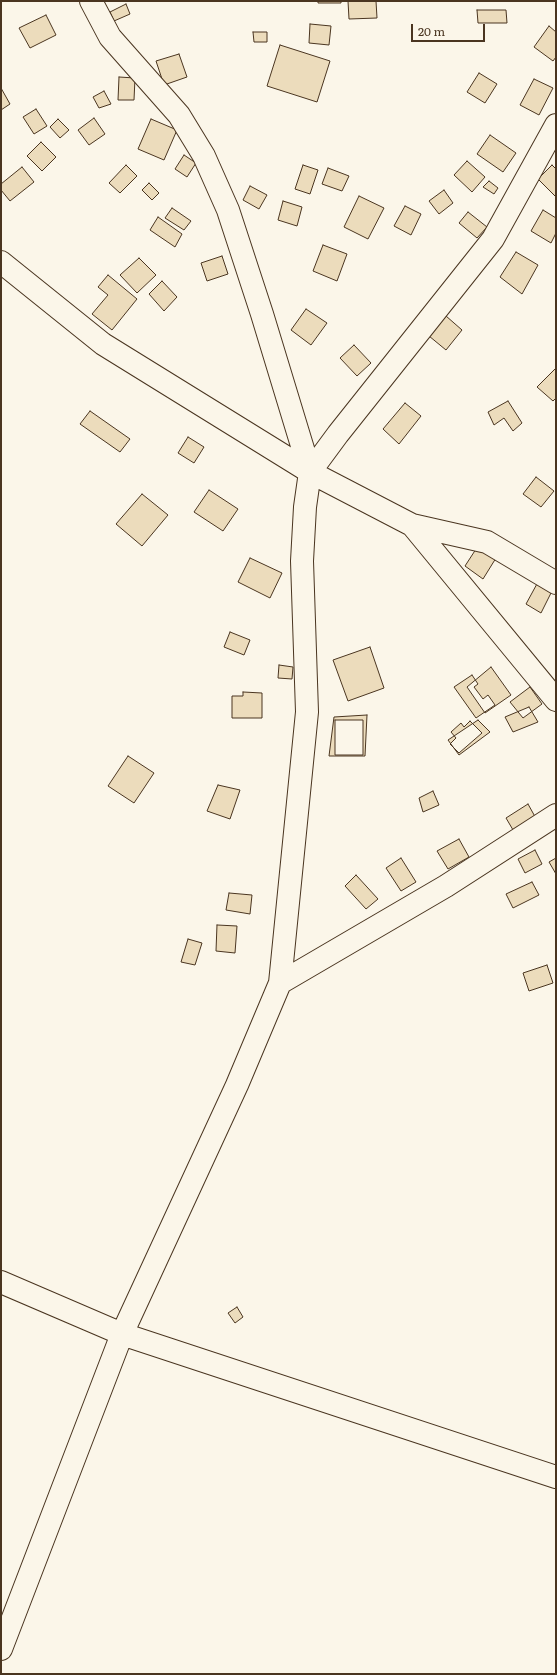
<!DOCTYPE html>
<style>
body{margin:0}
#map{position:relative;width:557px;height:1675px;overflow:hidden;background:#fbf6e9;font-family:Literata,serif}
canvas{display:block}
.frame{position:absolute;inset:0;border:2px solid #4a3520;pointer-events:none}
.scale{position:absolute;left:411px;top:24px;width:74px;height:18px;box-sizing:border-box;border:2px solid #4a3520;border-top:0;padding-left:5px;font-size:12px;line-height:14px;white-space:nowrap;color:#4a3520;-webkit-text-stroke:3px #fbf6e9;paint-order:stroke}
</style>
<div id="map">
<canvas width="557" height="1675"></canvas>
<div class="frame"></div>
<div class="scale">20 m</div>
</div>
<script>
const c = document.querySelector('canvas').getContext('2d');
c.lineJoin = 'round';
function fill(path, color) { c.fillStyle = color; c.fill(path, 'evenodd'); }
const shape = rows => new Path2D(rows.map(r => 'M' + r).join(''));
function stroke(path, color, width, dash) { c.strokeStyle = color; c.lineWidth = width; c.lineCap = dash ? 'butt' : 'round'; c.setLineDash(dash || []); c.stroke(path); }
const building = shape([
 [318,1,341,1,341,3,318,3,318,1],
 [348,1,376,1,377,18,349,19,348,1],
 [126,4,130,14,114,21,110,12,126,4],
 [477,10,506,10,507,23,478,23,477,10],
 [46,15,56,35,30,48,19,28,46,15],
 [310,24,331,26,329,45,309,43,310,24],
 [549,26,556,32,556,57,553,61,534,47,549,26],
 [253,32,267,32,267,42,254,42,253,32],
 [280,45,330,61,317,102,267,86,280,45],
 [179,54,187,77,164,85,156,61,179,54],
 [479,73,497,84,485,103,467,92,479,73],
 [119,77,135,78,134,100,118,100,119,77],
 [534,79,553,88,539,115,520,105,534,79],
 [1,88,10,104,1,110,1,88],
 [104,91,111,104,99,108,93,97,104,91],
 [36,109,47,126,34,134,23,117,36,109],
 [94,118,105,134,89,145,78,130,94,118],
 [58,119,69,130,60,138,50,127,58,119],
 [151,119,177,130,164,160,138,149,151,119],
 [490,135,516,153,503,172,477,154,490,135],
 [41,142,56,157,42,171,27,156,41,142],
 [184,155,196,163,187,177,175,169,184,155],
 [467,161,485,177,472,192,454,175,467,161],
 [126,165,137,176,120,193,109,183,126,165],
 [303,165,318,170,310,194,295,189,303,165],
 [552,165,556,169,556,197,538,179,552,165],
 [22,167,34,182,10,201,1,190,1,184,22,167],
 [328,168,349,176,342,191,322,184,328,168],
 [489,181,498,188,494,194,483,187,489,181],
 [149,183,159,193,152,200,142,190,149,183],
 [250,186,267,195,259,209,243,200,250,186],
 [444,190,453,203,439,214,429,201,444,190],
 [359,196,384,208,368,239,344,227,359,196],
 [283,201,302,207,297,226,278,220,283,201],
 [405,206,421,214,411,235,394,226,405,206],
 [172,208,191,221,184,230,165,218,172,208],
 [543,210,556,218,556,233,551,243,531,231,543,210],
 [468,212,487,227,477,238,459,223,468,212],
 [158,217,182,234,175,247,150,230,158,217],
 [323,245,347,254,337,281,313,271,323,245],
 [516,252,538,265,522,294,500,277,516,252],
 [222,256,228,274,207,281,201,263,222,256],
 [139,258,156,275,137,293,120,275,139,258],
 [108,275,137,299,112,330,92,314,108,295,98,287,108,275],
 [162,281,177,297,164,311,149,294,162,281],
 [306,309,327,323,311,345,291,330,306,309],
 [446,316,462,330,446,350,429,336,446,316],
 [354,345,371,363,357,376,340,358,354,345],
 [556,368,556,398,553,401,537,387,556,368],
 [508,401,522,423,513,431,504,418,494,425,488,412,508,401],
 [405,403,421,416,399,444,383,429,405,403],
 [90,411,130,439,120,452,80,424,90,411],
 [188,437,204,447,194,463,178,453,188,437],
 [536,477,554,491,541,507,523,494,536,477],
 [209,490,238,509,223,531,194,512,209,490],
 [142,494,168,515,142,546,116,524,142,494],
 [478,546,496,558,483,579,465,566,478,546],
 [250,558,282,573,270,598,238,582,250,558],
 [538,582,552,591,541,613,526,604,538,582],
 [230,632,250,640,244,655,224,647,230,632],
 [370,647,384,688,348,701,333,660,370,647],
 [279,665,293,667,292,679,278,678,279,665],
 [491,667,511,695,485,713,467,687,491,667],
 [472,675,478,684,474,687,483,699,488,695,495,705,476,718,454,687,472,675],
 [530,687,542,704,523,718,510,702,530,687],
 [243,692,262,693,262,718,232,718,232,696,243,696,243,692],
 [529,707,538,722,513,732,505,717,529,707],
 [367,715,365,756,329,756,334,717,367,715],
 [335,720,363,720,363,755,335,755,335,720],
 [478,720,490,732,459,755,448,740,478,720],
 [470,721,482,733,459,753,450,744,456,738,451,732,461,723,464,727,470,721],
 [128,756,154,773,134,803,108,786,128,756],
 [218,785,240,790,230,819,207,811,218,785],
 [433,791,439,805,423,812,419,798,433,791],
 [528,804,538,822,516,835,506,818,528,804],
 [459,839,469,857,448,869,437,851,459,839],
 [535,850,542,864,525,873,518,859,535,850],
 [401,858,416,882,401,891,386,868,401,858],
 [556,858,556,874,549,862,556,858],
 [356,875,378,899,366,909,345,886,356,875],
 [532,882,539,895,513,908,506,894,532,882],
 [229,893,252,895,250,914,226,910,229,893],
 [217,925,237,926,235,953,216,951,217,925],
 [188,939,202,943,195,965,181,962,188,939],
 [547,965,553,983,529,991,523,973,547,965],
 [237,1307,243,1317,235,1323,228,1313,237,1307]
]);
const street = shape([
 [1,262,103,344,310,472,412,525,556,700],
 [310,472,338,434,493,239,556,125],
 [412,525,487,542,556,583],
 [280,983,446,886,556,815],
 [1,1282,122,1334,556,1477],
 [1,1649,122,1334,237,1085,280,983,307,712,302,561,305,507,310,472,262,314,228,210,204,156,179,115,110,37,91,1]
]);
fill(building, '#ecdcbc');
stroke(building, '#4a3520', 1);
stroke(street, '#4a3520', 24);
stroke(street, '#fbf6e9', 22);
</script>
